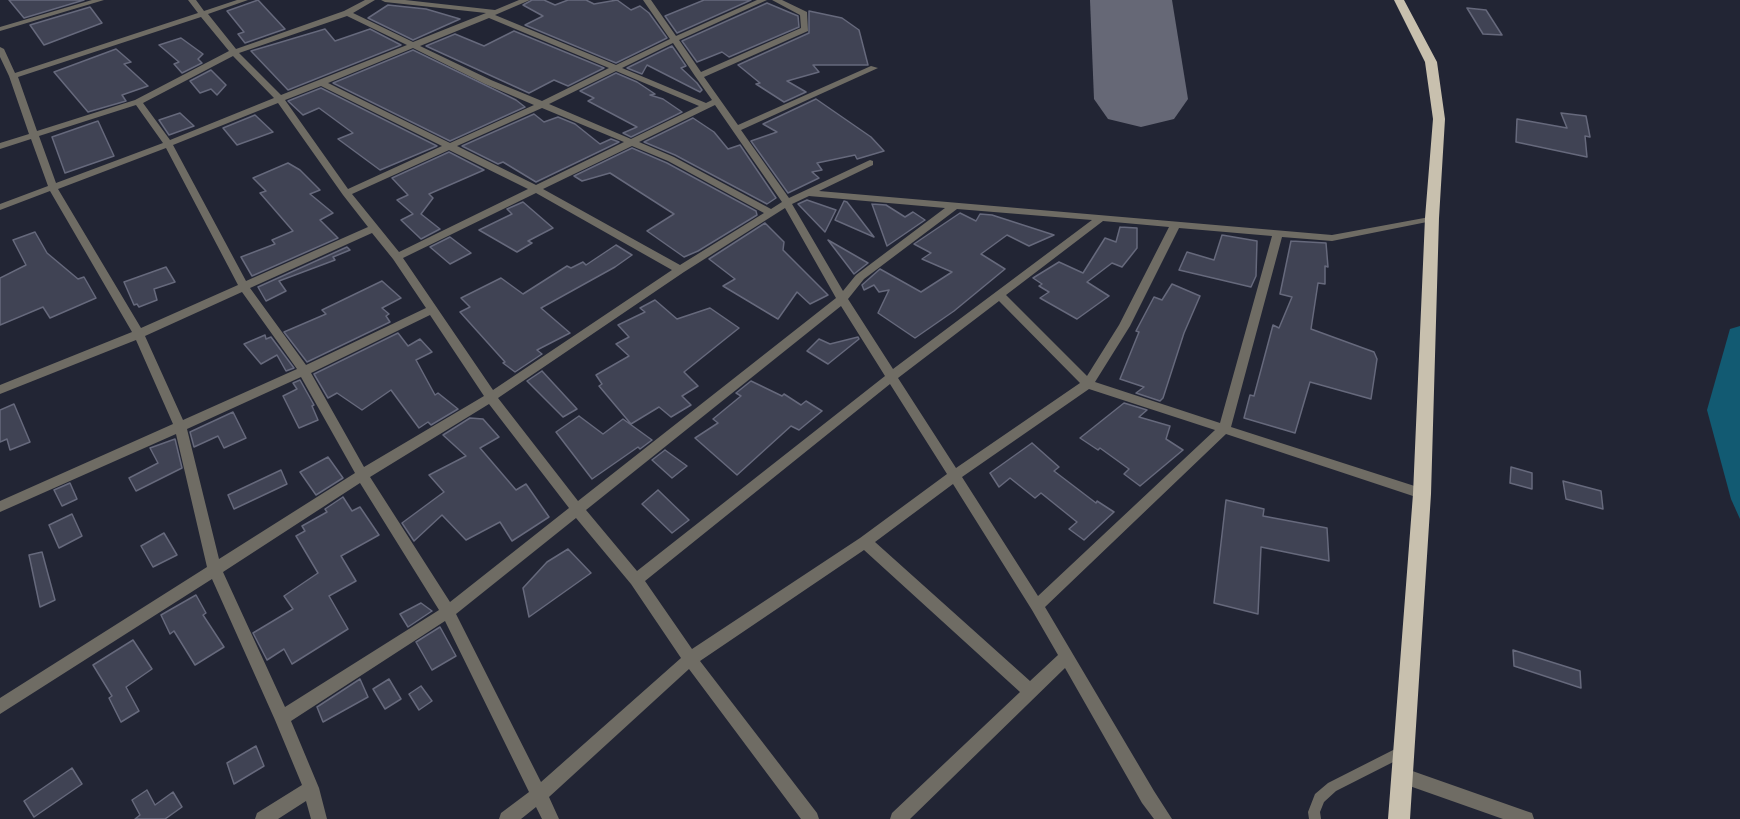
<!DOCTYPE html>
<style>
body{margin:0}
canvas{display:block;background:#222534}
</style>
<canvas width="1740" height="819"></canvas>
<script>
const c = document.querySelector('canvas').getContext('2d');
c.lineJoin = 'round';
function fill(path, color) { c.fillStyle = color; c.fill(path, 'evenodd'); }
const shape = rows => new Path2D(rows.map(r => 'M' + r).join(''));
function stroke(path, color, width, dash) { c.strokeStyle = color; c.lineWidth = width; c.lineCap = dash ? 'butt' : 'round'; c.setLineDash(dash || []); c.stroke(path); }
const water = shape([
 [1740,326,1740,519,1731,499,1707,410,1730,329]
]);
const runway = shape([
 [1090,0,1172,0,1188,99,1174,119,1141,127,1108,119,1094,99,1090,0]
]);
const building = shape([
 [9,0,84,0,24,18,9,0],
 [258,0,285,29,245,43,238,34,244,32,227,11,258,0],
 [532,0,544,0,555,5,568,0,586,0,594,4,617,0,631,10,640,6,649,13,667,38,616,63,525,25,543,16,523,5,532,0],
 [704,0,751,0,677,33,665,16,704,0],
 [767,3,798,16,799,27,729,57,722,52,697,62,682,41,767,3],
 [388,5,426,9,460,19,413,40,368,18,388,5],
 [90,7,102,23,44,45,30,25,90,7],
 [1467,8,1486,10,1502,35,1483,34,1467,8],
 [809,11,842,18,859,30,868,65,813,65,819,72,787,81,806,92,784,102,756,84,760,83,738,65,809,33,809,11],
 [325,29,335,41,370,29,401,45,288,90,251,51,325,29],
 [514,31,604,68,568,86,554,80,529,93,426,46,455,34,484,46,514,31],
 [181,38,203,54,198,59,202,63,182,73,174,64,179,62,159,45,181,38],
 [672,46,686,66,681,68,697,83,702,90,700,92,647,65,642,74,627,68,672,46],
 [116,49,131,62,124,64,148,86,122,95,126,101,88,112,54,72,116,49],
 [413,50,516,100,525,107,450,141,333,83,413,50],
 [211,70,226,85,217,95,211,89,200,93,190,81,211,70],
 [616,73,637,82,655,94,650,95,663,99,682,112,631,137,623,133,637,127,588,101,594,98,580,91,616,73],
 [321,88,437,146,380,170,338,139,353,133,319,108,303,115,288,101,321,88],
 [816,99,871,137,884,151,857,159,855,155,817,163,822,170,812,172,819,178,788,193,751,141,777,132,763,124,816,99],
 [180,113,194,126,169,135,159,120,180,113],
 [1561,113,1586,116,1590,137,1585,136,1587,157,1516,142,1517,119,1567,128,1561,113],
 [534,114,544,122,558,117,575,124,600,144,611,139,619,142,536,182,503,162,498,164,462,146,534,114],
 [255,115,273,132,237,145,223,128,255,115],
 [693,118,714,132,728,149,740,145,776,198,767,204,675,155,644,142,693,118],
 [98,121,114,156,65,173,52,137,98,121],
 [632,148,667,163,756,211,757,215,698,251,684,257,647,231,674,214,610,173,582,181,574,176,632,148],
 [449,152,484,170,429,194,433,198,421,214,440,229,421,239,401,220,413,214,397,200,408,195,392,178,449,152],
 [288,163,300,170,320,190,310,194,333,213,320,220,338,238,252,276,241,257,275,244,272,240,293,231,260,193,266,191,253,178,288,163],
 [807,200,836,210,825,232,798,204,807,200],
 [844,201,847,202,874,237,835,220,844,201],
 [523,202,553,228,528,241,532,243,517,252,479,230,512,214,507,209,523,202],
 [872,204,886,205,905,217,913,212,925,220,887,246,872,204],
 [960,213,976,221,980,214,992,215,1054,235,1029,246,1007,235,981,254,1005,269,954,311,915,338,878,313,889,290,879,292,874,285,864,290,862,285,880,269,921,292,952,272,922,259,931,253,914,244,960,213],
 [765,223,784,242,783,250,828,295,810,304,797,292,778,319,723,286,735,279,709,259,765,223],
 [1120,227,1137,228,1137,248,1122,267,1112,263,1087,282,1109,296,1077,319,1040,298,1049,292,1039,286,1042,284,1033,278,1059,262,1083,273,1105,238,1116,242,1120,227],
 [35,232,47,253,78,279,84,277,96,298,50,318,43,307,0,325,0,278,26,265,13,240,35,232],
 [1222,235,1257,241,1256,276,1251,287,1179,270,1187,252,1214,260,1222,235],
 [450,237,471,253,450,264,430,247,450,237],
 [828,240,868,263,854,274,828,240],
 [1291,241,1326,243,1328,267,1325,266,1325,284,1318,283,1311,329,1374,352,1377,359,1371,399,1310,382,1295,433,1244,418,1250,395,1254,396,1273,325,1279,328,1292,297,1280,294,1291,241],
 [616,245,632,255,615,267,541,308,570,333,537,350,542,354,515,372,503,363,505,362,460,312,470,307,461,298,501,278,523,294,567,266,571,268,583,262,586,265,616,245],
 [347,247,350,250,333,257,335,260,279,281,286,291,266,301,258,287,347,247],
 [166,267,175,282,154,289,157,300,139,307,137,304,134,305,124,282,166,267],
 [382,281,401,298,382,308,389,314,386,316,390,322,307,362,284,332,326,314,322,310,382,281],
 [1172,284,1200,296,1184,333,1163,398,1160,401,1136,393,1144,387,1120,379,1139,332,1136,331,1154,297,1162,300,1172,284],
 [655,300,677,319,710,308,739,328,684,372,698,386,682,396,691,405,671,417,659,407,631,424,599,386,602,384,596,375,629,356,616,344,629,337,618,325,645,312,640,308,655,300],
 [398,333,408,346,420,339,432,352,416,360,435,395,438,393,458,409,431,425,428,422,419,428,391,390,362,410,337,393,328,398,314,374,398,333],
 [265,335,266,339,271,337,294,368,286,371,277,355,261,364,244,344,265,335],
 [858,337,859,339,828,364,807,351,819,339,830,344,858,337],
 [542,371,577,409,563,417,527,381,542,371],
 [300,380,314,405,312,406,318,420,299,428,283,396,297,389,293,383,300,380],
 [751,381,782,396,784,394,801,405,806,401,822,411,799,430,791,426,737,475,695,438,718,423,713,419,741,396,736,393,751,381],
 [1124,403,1147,410,1139,417,1170,426,1166,439,1183,450,1140,486,1124,474,1129,469,1100,448,1098,450,1080,438,1124,403],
 [14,404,30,442,10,450,7,439,0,442,0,410,14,404],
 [233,412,246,438,224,448,218,436,194,447,190,432,233,412],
 [579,416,603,434,623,419,652,440,640,449,638,447,592,479,556,432,579,416],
 [470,418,483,419,499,437,480,448,516,490,526,484,549,517,512,541,500,522,466,540,442,515,414,541,402,523,444,492,429,475,466,456,443,435,470,418],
 [175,439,182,468,136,491,129,478,158,463,150,448,175,439],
 [1032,443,1059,467,1054,471,1096,503,1097,501,1114,512,1084,540,1069,529,1077,522,1041,493,1035,498,1010,478,999,487,990,473,1032,443],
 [665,450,687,466,672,478,652,460,665,450],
 [328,457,343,478,316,495,300,472,328,457],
 [1511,467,1532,473,1532,489,1510,483,1511,467],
 [281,470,287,484,234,509,228,495,281,470],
 [1563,481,1601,491,1603,509,1566,499,1563,481],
 [70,483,77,499,62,506,54,490,70,483],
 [658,490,689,520,672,533,642,504,658,490],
 [343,497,352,511,360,507,379,535,341,556,356,581,329,596,348,629,292,664,284,649,267,660,253,633,293,609,284,596,318,573,296,536,305,531,302,526,327,512,325,509,343,497],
 [1226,500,1264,509,1263,516,1327,528,1329,561,1261,547,1258,614,1214,603,1226,500],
 [72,514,82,536,59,548,49,525,72,514],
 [164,533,177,555,153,567,141,546,164,533],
 [568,549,591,573,529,617,523,588,547,562,568,549],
 [42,552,55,600,40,607,29,555,42,552],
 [196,595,206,613,203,615,224,647,195,665,174,631,170,634,161,615,196,595],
 [421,603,432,611,408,627,400,614,421,603],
 [440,627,456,656,432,670,416,642,440,627],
 [133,640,152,669,126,687,139,711,121,722,109,698,112,696,93,665,133,640],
 [1513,650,1580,671,1581,688,1514,666,1513,650],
 [360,679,368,697,323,722,317,707,360,679],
 [389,679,401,699,385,709,373,689,389,679],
 [421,686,432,701,419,710,409,694,421,686],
 [256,746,264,766,234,784,227,763,256,746],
 [72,768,82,784,34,817,24,801,72,768],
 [147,790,155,805,173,792,182,807,165,819,135,819,140,815,132,800,147,790]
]);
const service = shape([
 [1403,745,1407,747,1409,751,1407,755,1336,791,1324,802,1320,812,1321,819,1309,819,1308,812,1315,794,1328,783,1403,745]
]);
const minor = shape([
 [92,0,104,0,0,31,0,27,92,0],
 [188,0,196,0,204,11,237,0,248,0,208,14,236,49,344,11,365,0,375,0,353,13,413,42,486,13,385,2,381,0,405,0,495,10,519,0,530,0,495,15,616,65,670,39,643,0,651,0,676,36,757,0,767,0,679,40,701,72,801,28,800,15,772,0,782,0,807,12,808,31,704,77,738,125,871,66,878,68,741,130,789,198,870,160,873,161,873,165,819,191,1332,235,1435,216,1435,220,1432,221,1332,241,1282,237,1231,427,1427,490,1428,494,1427,498,1422,499,1226,434,1045,607,1154,791,1172,819,1154,819,1142,803,1065,668,910,819,890,819,892,813,1020,692,864,550,700,661,817,813,819,819,801,819,689,669,549,797,559,819,542,819,536,807,521,819,499,819,501,813,529,792,445,621,291,721,319,788,327,819,311,819,306,801,278,819,255,819,257,813,302,785,275,720,212,579,0,714,0,698,207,567,176,434,0,512,0,501,173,424,136,340,0,394,0,385,132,332,50,191,0,210,0,204,48,186,31,139,0,149,0,143,29,134,9,76,0,57,0,47,4,49,15,73,198,13,188,0],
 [347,16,407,45,281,95,239,53,347,16],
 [201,17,229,51,135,100,37,131,18,77,201,17],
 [489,18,609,68,542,101,491,80,420,46,489,18],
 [673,43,695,76,712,100,706,103,622,68,673,43],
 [413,48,485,84,534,105,450,143,328,83,413,48],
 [233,56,274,98,170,140,143,103,233,56],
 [616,71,699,106,631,139,549,104,616,71],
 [321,86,442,146,348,189,285,100,321,86],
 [278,103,343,195,368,227,246,281,173,145,278,103],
 [136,105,163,143,56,183,39,136,136,105],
 [715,105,782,202,771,209,674,157,639,142,715,105],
 [542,108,624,142,536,185,457,146,542,108],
 [632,146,668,161,764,213,680,265,543,189,632,146],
 [166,148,238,285,141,328,58,189,166,148],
 [449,150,528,189,399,252,352,194,449,150],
 [536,193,672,270,493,390,403,258,536,193],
 [809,196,945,208,856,275,843,291,792,204,809,196],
 [785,208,836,298,578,501,498,398,684,272,785,208],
 [957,209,1092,220,893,369,848,299,864,279,957,209],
 [1103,221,1169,227,1119,325,1087,376,1006,295,1103,221],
 [1179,228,1272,236,1220,423,1095,382,1130,326,1179,228],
 [372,233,393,259,426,308,306,365,250,288,372,233],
 [242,292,297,369,183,420,145,336,242,292],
 [999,301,1080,383,956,468,898,378,999,301],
 [841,306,885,376,637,571,586,510,841,306],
 [430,315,484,396,364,467,311,373,430,315],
 [301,377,355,473,219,559,187,429,301,377],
 [890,384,947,474,860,538,692,649,645,581,890,384],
 [1089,389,1215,430,1038,596,962,477,1089,389],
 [489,404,569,508,450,602,370,477,489,404],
 [360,483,439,610,285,707,223,572,360,483],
 [953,484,1032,610,1058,655,1030,681,875,542,953,484],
 [576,518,631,584,681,658,541,782,456,614,576,518],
 [1401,767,1526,811,1532,813,1534,819,1503,819,1401,783,1395,781,1393,775,1395,769,1401,767]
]);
const trunk = shape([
 [1394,0,1404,0,1437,62,1445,119,1439,218,1431,494,1410,819,1388,819,1413,494,1425,218,1433,119,1425,62,1394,0]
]);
fill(water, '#125a72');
fill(runway, '#666876');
fill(building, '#404354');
stroke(building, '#66697c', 1.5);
fill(service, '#6f6c64');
fill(minor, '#6f6c64');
fill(trunk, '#c8c0ae');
</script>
